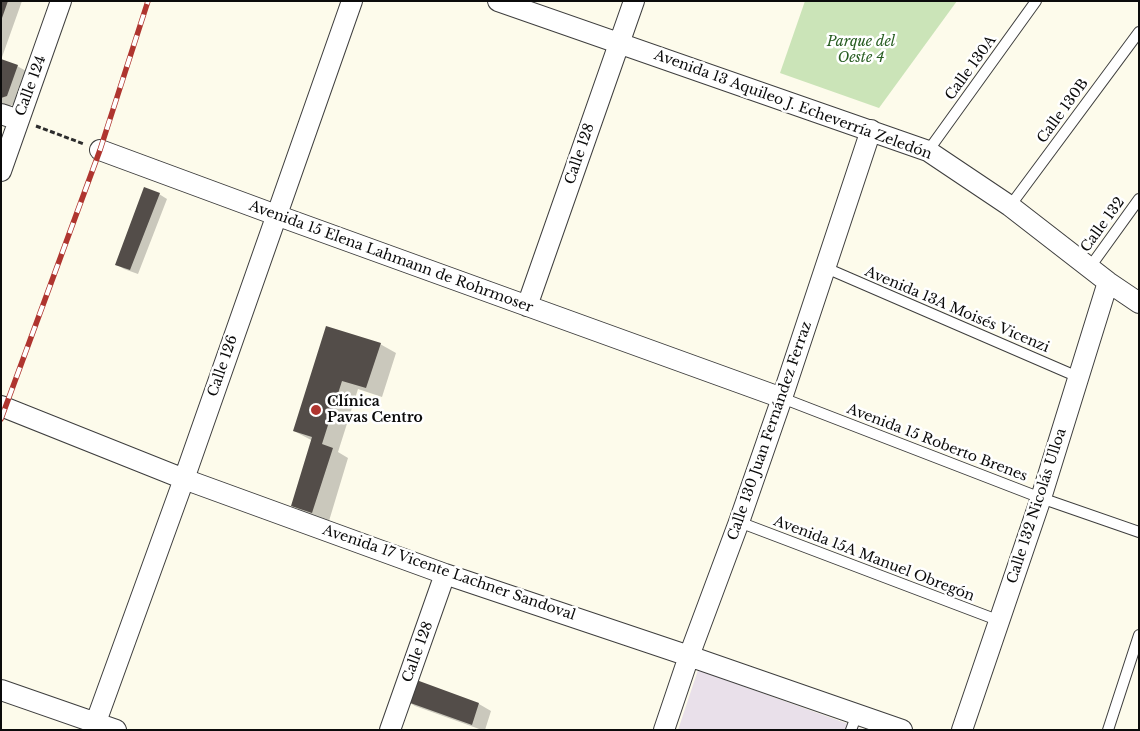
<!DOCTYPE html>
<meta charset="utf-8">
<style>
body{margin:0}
#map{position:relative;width:1140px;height:731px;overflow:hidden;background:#fdfbeb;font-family:"Libre Baskerville",serif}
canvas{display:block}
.frame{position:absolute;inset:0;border:2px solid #0b0b0b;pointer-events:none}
</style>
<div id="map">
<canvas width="1140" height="731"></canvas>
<div class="frame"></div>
</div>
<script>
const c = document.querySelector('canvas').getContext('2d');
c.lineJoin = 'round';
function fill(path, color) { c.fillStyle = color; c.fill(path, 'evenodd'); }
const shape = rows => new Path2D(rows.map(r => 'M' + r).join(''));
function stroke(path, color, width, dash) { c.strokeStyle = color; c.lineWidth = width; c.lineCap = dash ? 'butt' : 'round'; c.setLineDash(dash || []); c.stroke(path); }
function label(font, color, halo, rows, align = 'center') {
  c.font = font + ' "Libre Baskerville",serif'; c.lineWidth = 5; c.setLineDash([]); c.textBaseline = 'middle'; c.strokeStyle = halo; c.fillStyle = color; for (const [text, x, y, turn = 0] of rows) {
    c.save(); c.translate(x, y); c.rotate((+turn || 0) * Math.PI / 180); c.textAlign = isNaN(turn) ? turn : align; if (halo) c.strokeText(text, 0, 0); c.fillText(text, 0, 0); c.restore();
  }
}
const industrial = shape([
 [698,670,865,730,678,730]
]);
const green = shape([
 [805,1,957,1,879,108,780,73]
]);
const shadow = shape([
 [1,1,22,1,1,60],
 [1,60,17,66,30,73,19,102,9,106,1,103],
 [159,194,167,199,138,274,124,269,116,264],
 [327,327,380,344,396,353,382,397,358,389,338,452,348,458,329,521,308,515,292,505,313,441,294,431],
 [403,699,479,704,491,711,485,730,482,730,415,706]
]);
const building = shape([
 [1,1,8,1,2,18,1,18],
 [1,59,18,65,7,96,1,98],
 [144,187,160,193,130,270,115,265],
 [326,326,381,343,366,388,342,381,322,444,333,448,312,513,291,506,312,437,293,431],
 [411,678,479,703,472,725,402,700]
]);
const path = shape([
 [36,126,84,144]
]);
const lane = shape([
 [928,151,1036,1],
 [1010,206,1139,32],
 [1090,267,1139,199],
 [826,268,1078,377],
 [782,398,1041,498,1139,532],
 [739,522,1000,621],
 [851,730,857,714],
 [1108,730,1139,635]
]);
const street = shape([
 [498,1,928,151,1010,206,1108,282,1139,303],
 [1,114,19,120],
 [100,150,276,215,782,398],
 [1,171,61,1],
 [527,306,634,1],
 [1,406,184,479,445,574,689,656,902,730],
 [1,690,116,730],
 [93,730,184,479,352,1],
 [390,730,445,574],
 [664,730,689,656,739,522,782,398,871,130],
 [962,730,1041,498,1108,282]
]);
const rail = shape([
 [1,419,100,150,148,1]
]);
const markers = [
 [316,410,6,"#af352f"]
];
const parkNames = [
 ["Parque del",861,42],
 ["Oeste 4",861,58]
];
const streetNames = [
 ["Calle 130A",971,68,-54],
 ["Calle 124",31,86,-70],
 ["Avenida 13 Aquileo J. Echeverría Zeledón",793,105,20],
 ["Calle 130B",1063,111,-54],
 ["Calle 128",580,154,-71],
 ["Calle 132",1103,225,-54],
 ["Avenida 15 Elena Lahmann de Rohrmoser",391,257,20],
 ["Avenida 13A Moisés Vicenzi",957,310,23],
 ["Calle 126",223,366,-71],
 ["Calle 130 Juan Fernández Ferraz",770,431,-71],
 ["Avenida 15 Roberto Brenes",937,443,21],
 ["Calle 132 Nicolás Ulloa",1037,506,-72],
 ["Avenida 15A Manuel Obregón",874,559,21],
 ["Avenida 17 Vicente Lachner Sandoval",449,573,19],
 ["Calle 128",418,652,-70]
];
const poiNames = [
 ["Clínica",327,402],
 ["Pavas Centro",327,418]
];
fill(industrial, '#e9e0ea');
fill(green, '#cbe4b8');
fill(shadow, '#0003');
fill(building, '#534d49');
stroke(lane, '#3e3e3e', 12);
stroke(street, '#3e3e3e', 22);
stroke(path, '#2d2d2d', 3, [5, 2.5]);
stroke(lane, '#fff', 10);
stroke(street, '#fff', 20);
stroke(rail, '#af352f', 5.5);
stroke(rail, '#fff', 4, [11]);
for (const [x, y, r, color] of markers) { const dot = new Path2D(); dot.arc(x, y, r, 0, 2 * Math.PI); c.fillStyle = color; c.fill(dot); stroke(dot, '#fff', 2); }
label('italic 14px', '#285d22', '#fff', parkNames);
label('14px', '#0b0b0b', '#fff', streetNames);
label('bold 14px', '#0b0b0b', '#fff', poiNames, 'left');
</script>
